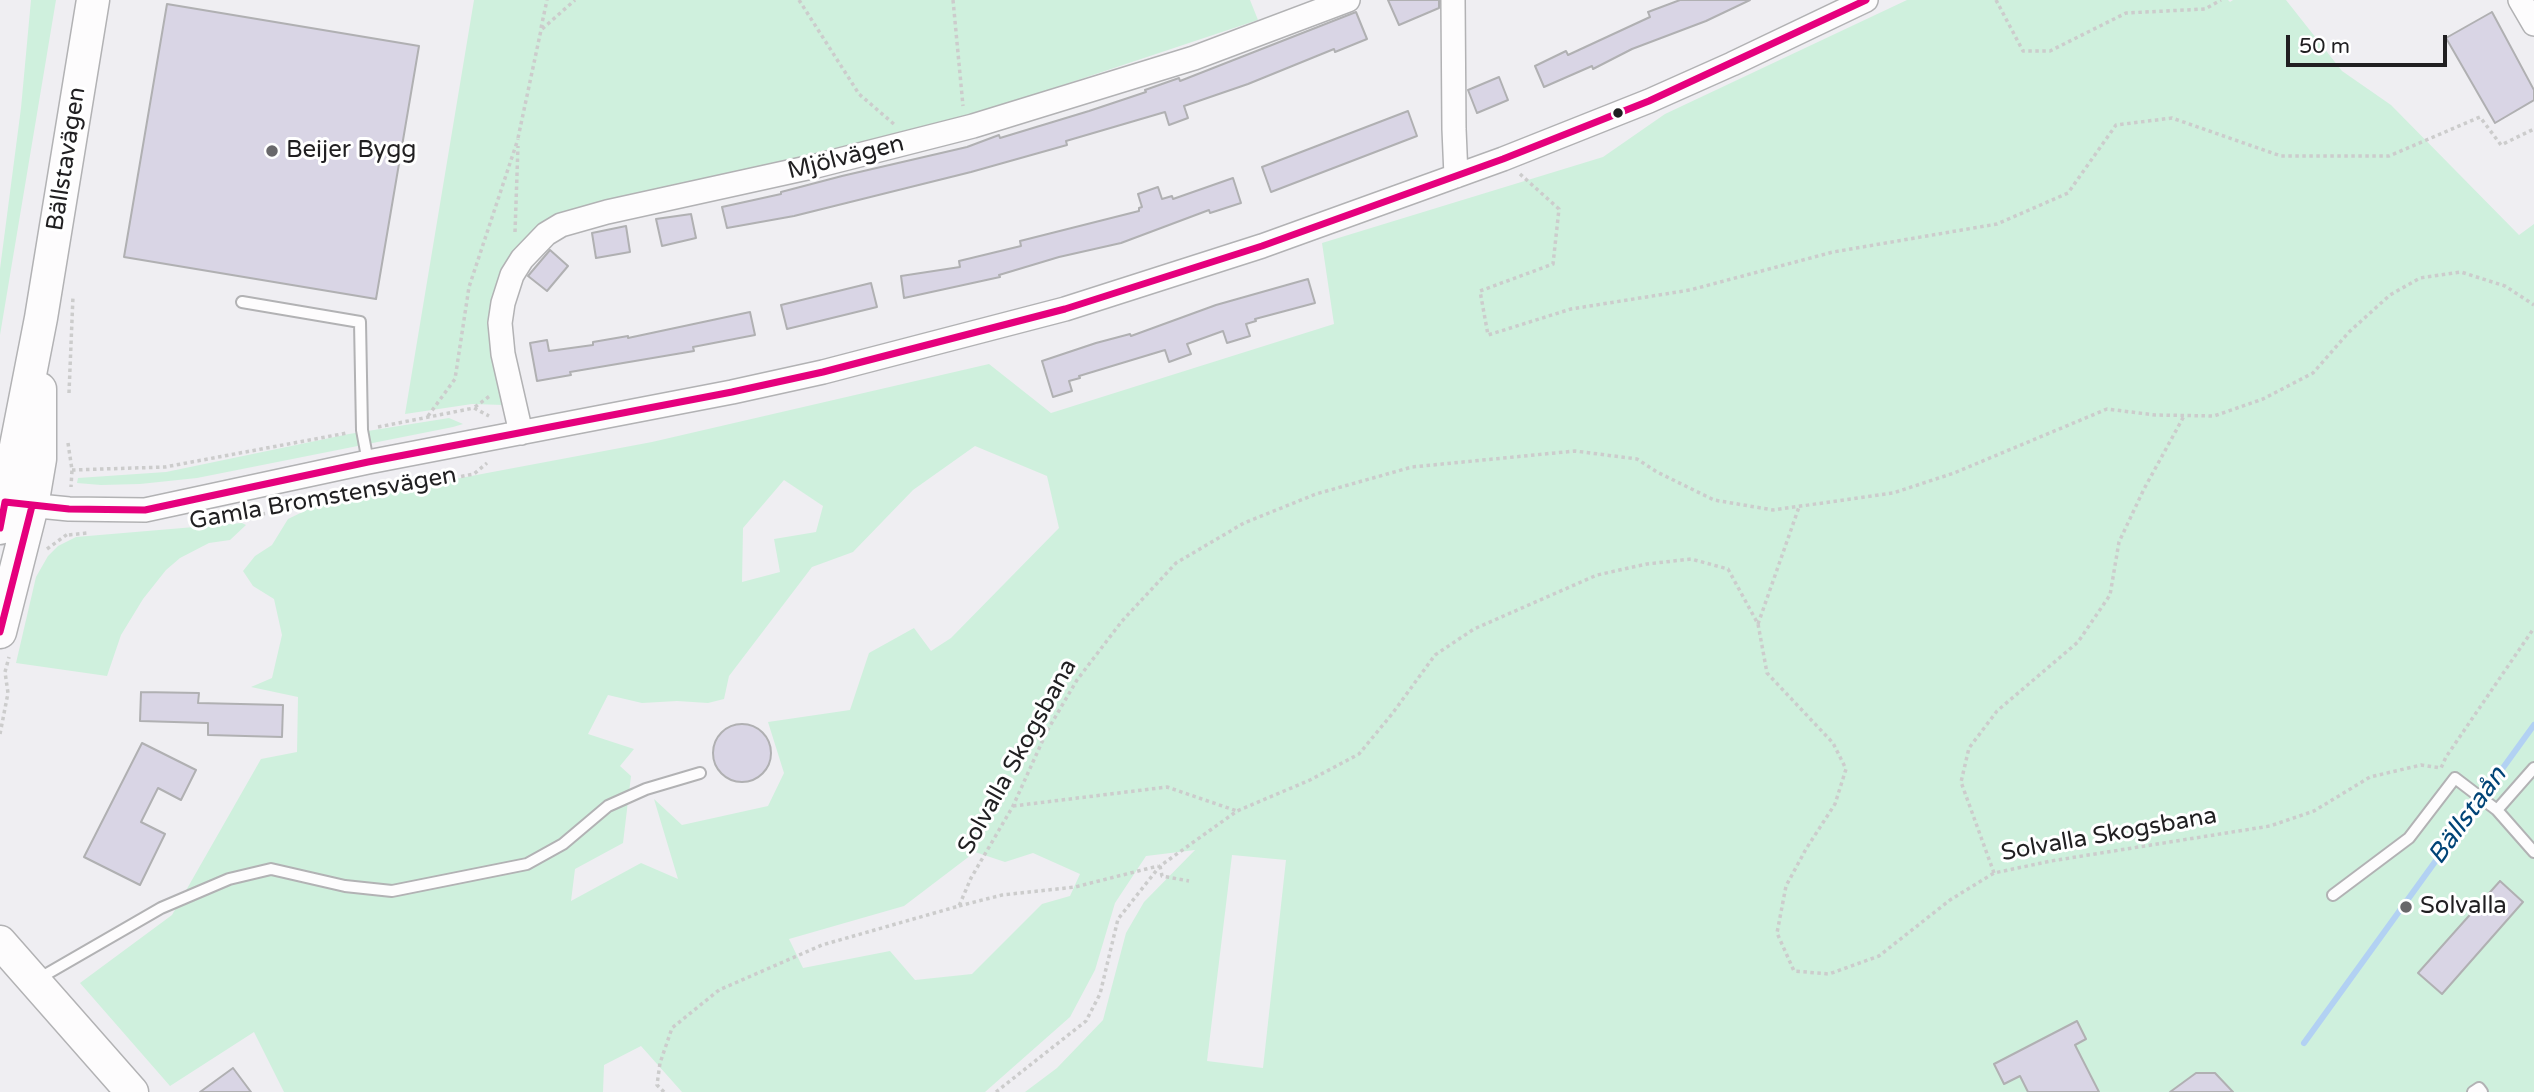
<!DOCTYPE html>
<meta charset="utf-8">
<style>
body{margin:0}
#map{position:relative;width:2534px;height:1092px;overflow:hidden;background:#efeef2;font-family:"Varela Round",sans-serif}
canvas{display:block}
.scale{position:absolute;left:2286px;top:35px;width:161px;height:32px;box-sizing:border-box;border:4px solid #201f21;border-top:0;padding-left:9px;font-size:21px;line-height:24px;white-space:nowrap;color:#201f21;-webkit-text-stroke:5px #fff;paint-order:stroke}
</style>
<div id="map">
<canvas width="2534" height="1092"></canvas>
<div class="scale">50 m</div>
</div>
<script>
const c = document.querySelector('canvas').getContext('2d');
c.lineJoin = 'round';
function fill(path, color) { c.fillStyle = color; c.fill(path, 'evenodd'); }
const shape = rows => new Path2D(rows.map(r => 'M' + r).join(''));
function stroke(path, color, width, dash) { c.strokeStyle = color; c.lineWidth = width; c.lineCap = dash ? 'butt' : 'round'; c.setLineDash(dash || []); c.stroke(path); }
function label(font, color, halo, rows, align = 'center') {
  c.font = font + ' "Varela Round",sans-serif'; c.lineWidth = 6; c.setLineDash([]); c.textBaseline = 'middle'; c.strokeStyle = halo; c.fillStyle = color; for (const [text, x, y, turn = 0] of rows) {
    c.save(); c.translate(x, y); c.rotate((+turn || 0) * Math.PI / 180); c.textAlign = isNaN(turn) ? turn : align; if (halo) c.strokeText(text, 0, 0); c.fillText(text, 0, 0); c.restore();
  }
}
const green = shape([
 [31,0,56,0,0,335,0,269,21,108],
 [474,0,1250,0,1258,20,940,126,677,188,514,253,504,405,472,404,405,414],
 [1907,0,2228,0,2230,2,2233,0,2286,0,2342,71,2391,105,2519,235,2534,224,2534,1092,1025,1092,1057,1068,1103,1020,1126,933,1144,902,1195,850,1146,856,1115,903,1095,970,1070,1017,985,1092,682,1092,641,1046,604,1065,603,1092,284,1092,254,1032,170,1086,80,983,172,915,261,759,297,752,298,697,251,687,272,678,282,635,274,599,253,586,243,571,255,556,272,545,288,519,317,505,652,442,989,364,1051,413,1334,324,1322,243,1603,157,1665,114],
 [975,446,1047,476,1059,528,951,638,931,651,914,628,869,653,850,710,768,722,784,773,768,806,682,825,654,799,678,879,641,863,571,901,575,869,623,843,631,776,620,766,634,749,588,734,608,695,642,703,677,701,708,703,724,699,729,676,812,567,853,552,913,490],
 [784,480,823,506,816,532,774,539,780,572,742,582,743,528],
 [975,852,1005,862,1033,853,1080,874,1070,896,1042,904,972,974,915,980,890,951,803,968,789,939,904,906],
 [1232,855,1286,860,1263,1068,1207,1061],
 [449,418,463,424,453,427,197,478,140,484,101,485,77,483,78,478,166,472,349,434],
 [242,523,246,525,230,540,209,543,180,558,166,570,143,599,121,635,107,676,16,663,36,577,48,556,58,546,76,537]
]);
const stream = shape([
 [2304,1043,2534,725]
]);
const building = shape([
 [1388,0,1439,0,1439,8,1399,25,1388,0],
 [1680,0,1750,0,1706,21,1632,49,1593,69,1592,66,1544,87,1535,66,1566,51,1568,55,1650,17,1648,12,1680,0],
 [167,4,419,46,376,299,124,257,167,4],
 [1356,12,1367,39,1335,52,1334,49,1248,84,1184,106,1188,118,1169,125,1165,112,1066,141,1067,145,971,172,794,216,727,228,722,207,781,194,781,192,842,176,967,147,999,135,1000,138,1089,111,1146,92,1145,90,1179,78,1180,81,1356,12],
 [2492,12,2534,90,2534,100,2495,123,2446,38,2492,12],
 [1499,77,1508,100,1477,113,1468,90,1499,77],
 [1408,111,1417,136,1271,192,1262,167,1408,111],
 [1233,178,1241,203,1210,213,1209,210,1121,243,1059,257,999,275,1000,277,904,298,901,276,960,267,959,261,1021,246,1020,241,1139,211,1139,208,1142,207,1138,194,1158,187,1162,199,1172,196,1173,199,1233,178],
 [691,214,696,238,662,246,656,219,691,214],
 [626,226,630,252,596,258,592,233,626,226],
 [550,250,568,266,547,291,528,276,550,250],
 [1308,279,1315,303,1255,319,1256,321,1246,324,1250,336,1227,343,1223,331,1187,344,1191,354,1169,362,1165,350,1079,376,1080,378,1069,381,1072,391,1053,397,1042,361,1096,343,1130,334,1131,336,1216,305,1308,279],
 [871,283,877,307,787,329,781,305,871,283],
 [750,312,755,335,693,347,694,351,570,372,571,375,537,381,530,343,547,340,549,351,593,345,593,342,628,336,628,338,750,312],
 [141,692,199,693,198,703,283,705,282,737,208,735,208,723,140,721,141,692],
 '713 753a29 29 0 1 1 58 0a29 29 0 1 1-58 0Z',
 [142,743,196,770,181,800,158,788,141,822,165,834,140,885,84,857,142,743],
 [2500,881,2523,902,2442,994,2418,973,2500,881],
 [2077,1021,2086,1039,2075,1045,2099,1092,2028,1092,2020,1076,2004,1084,1994,1064,2077,1021],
 [233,1068,251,1092,200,1092,233,1068],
 [2196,1073,2215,1073,2233,1092,2170,1092,2196,1073]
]);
const path = shape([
 [799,0,859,94,895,125],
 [953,0,963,106],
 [1996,0,2023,51,2050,51,2126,13,2205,9,2221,0],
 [541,28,547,0],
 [518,138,541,30,575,0],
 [1520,174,1559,209,1553,264,1480,291,1488,335,1571,309,1690,290,1833,252,1997,224,2068,193,2116,125,2172,118,2281,156,2389,156,2480,117,2501,145,2534,129],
 [515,232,518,146],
 [69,393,73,296],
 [475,407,491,395],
 [428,416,455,379,469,287,518,139],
 [378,427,474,408,489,416],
 [68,443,72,470,71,487],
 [72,470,165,467,347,433],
 [213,520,252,516,474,474,487,463],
 [69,535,87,533],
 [47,549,69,533],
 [1758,624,1799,507],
 [0,734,8,693,5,672,9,657],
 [1013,806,1167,787,1237,811],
 [1160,866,1162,876,1189,881],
 [1994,873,1961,782,1969,748,1997,711,2078,642,2110,595,2119,542,2144,489,2184,416],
 [959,906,1002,895,1075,887,1158,866],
 [664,1092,657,1085,660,1063,672,1028,719,990,822,945,959,906,971,878,1013,806,1047,731,1077,680,1122,621,1176,563,1244,523,1316,494,1412,467,1575,451,1637,459,1657,472,1714,500,1773,510,1893,493,1954,473,2107,409,2155,415,2214,416,2263,399,2313,373,2349,332,2390,295,2420,278,2461,272,2505,286,2534,305],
 [996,1092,1086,1021,1100,994,1118,919,1160,866,1237,811,1310,780,1359,754,1392,714,1435,655,1474,629,1597,575,1647,564,1691,559,1728,569,1758,624,1767,673,1833,743,1846,769,1835,804,1806,849,1786,886,1777,933,1794,971,1829,974,1879,956,1950,900,1994,873,2051,861,2270,826,2314,811,2370,777,2421,765,2441,768,2446,757,2534,628]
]);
const lane = shape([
 [242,302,360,322,362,430,368,462],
 [2497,810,2534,768],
 [2333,895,2409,838,2455,778,2497,810,2534,852],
 [38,979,161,908,229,879,271,869,345,886,392,891,527,864,563,844,608,806,646,789,700,773],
 [2473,1092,2479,1088,2482,1092]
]);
const street = shape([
 [1453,0,1454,129,1456,176],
 [2520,0,2534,24],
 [521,433,503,354,500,323,503,303,512,275,522,259,546,234,561,225,607,212,816,166,973,126,1194,58,1348,0],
 [18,504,69,509,145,510,368,462,732,392,823,372,1065,309,1262,246,1503,159,1649,101,1732,64,1866,0]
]);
const secondary = shape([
 [0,528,41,318,93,0],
 [0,632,32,506,40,459,40,389],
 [0,942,132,1092]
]);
const bus1 = shape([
 [0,528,5,502,69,509,145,510,368,462,732,392,823,372,1065,309,1262,246,1503,159,1649,101,1866,0],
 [0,632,32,506]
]);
const markers = [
 [1618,113,6,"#201f21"],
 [272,151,7,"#68676a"],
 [2406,907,7,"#68676a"]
];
const poiNames = [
 ["Beijer Bygg",286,151],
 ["Solvalla",2420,907]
];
const streetNames = [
 ["Mjölvägen",846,158,-14],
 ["Bällstavägen",67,159,-81],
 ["Gamla Bromstensvägen",323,499,-10],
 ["Solvalla Skogsbana",1018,757,-61],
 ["Solvalla Skogsbana",2109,835,-10]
];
const waterNames = [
 ["Bällstaån",2468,816,-54]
];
fill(green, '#cff0dd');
stroke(stream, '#b2d1f3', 6);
fill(building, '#d9d5e5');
stroke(building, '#b0b0b2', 2);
stroke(lane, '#b2b2b4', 14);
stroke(street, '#b2b2b4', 26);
stroke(secondary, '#b2b2b4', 35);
stroke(path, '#ccc', 3.5, [3.5, 3.5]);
stroke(lane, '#fdfcfd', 10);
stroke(street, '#fdfcfd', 23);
stroke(secondary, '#fdfcfd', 32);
stroke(bus1, '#e5007d', 7);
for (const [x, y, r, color] of markers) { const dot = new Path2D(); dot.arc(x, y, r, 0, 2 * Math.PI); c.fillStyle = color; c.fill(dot); stroke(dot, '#fff', 2.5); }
label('24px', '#201f21', '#fff', poiNames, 'left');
label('24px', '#201f21', '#fff', streetNames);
label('italic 26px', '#014477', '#fff', waterNames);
</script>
